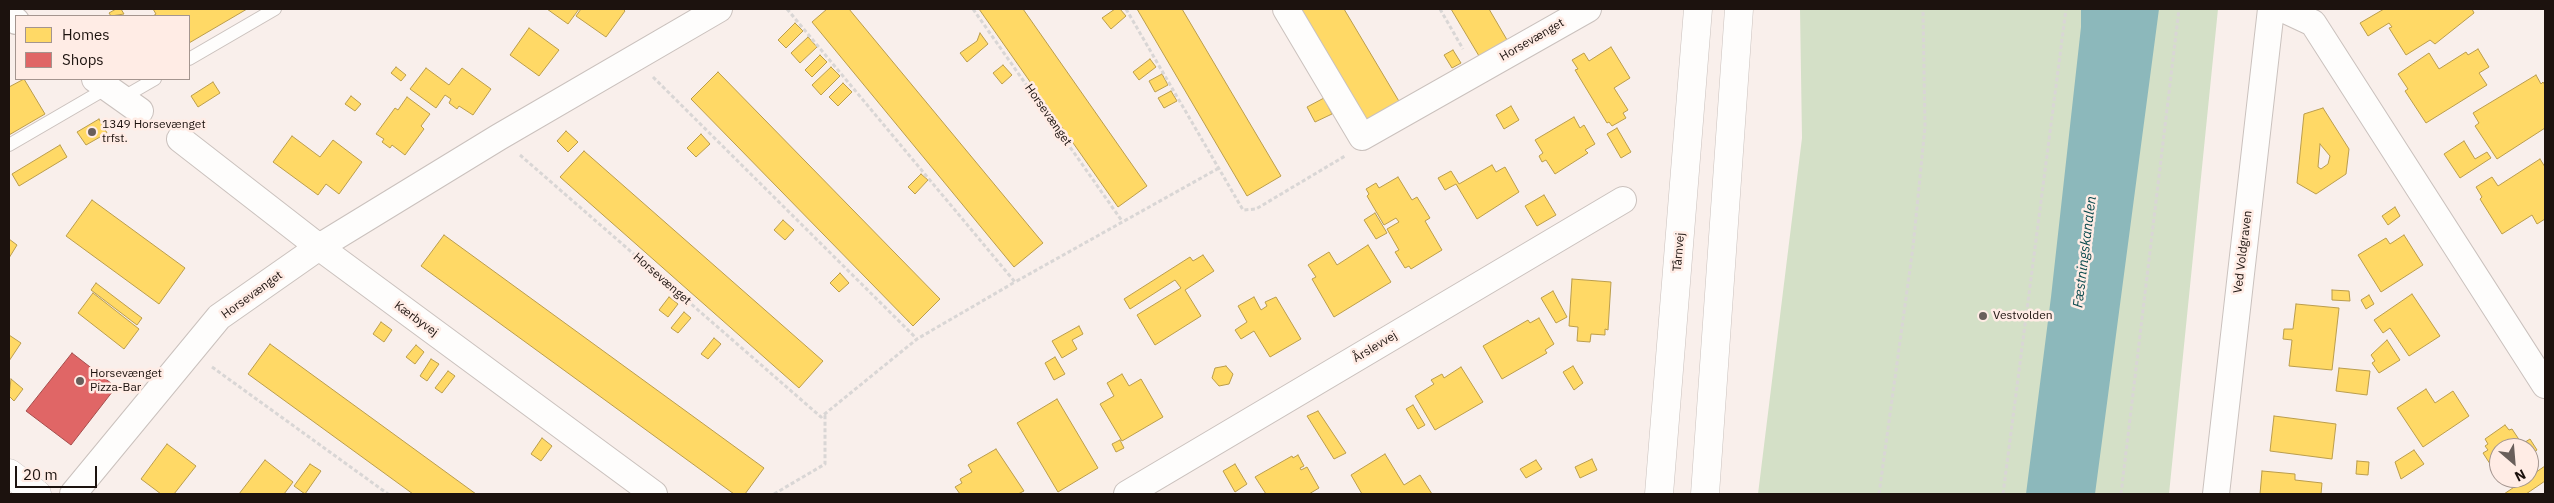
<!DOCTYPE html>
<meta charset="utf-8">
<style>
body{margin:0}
#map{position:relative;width:2554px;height:503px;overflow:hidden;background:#f9efeb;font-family:"IBM Plex Sans",sans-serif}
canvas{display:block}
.frame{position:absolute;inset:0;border:10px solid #1c120e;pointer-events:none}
.legend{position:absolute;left:15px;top:15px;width:175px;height:65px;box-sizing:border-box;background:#ffece5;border:1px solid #a4958f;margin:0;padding:6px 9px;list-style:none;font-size:15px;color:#1c120e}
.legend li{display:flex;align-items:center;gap:10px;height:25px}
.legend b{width:25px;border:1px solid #a4958f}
.north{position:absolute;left:2489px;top:438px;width:50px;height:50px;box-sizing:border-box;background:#ffece5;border:1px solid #a4958f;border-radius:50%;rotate:153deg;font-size:14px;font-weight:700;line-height:20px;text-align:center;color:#1c120e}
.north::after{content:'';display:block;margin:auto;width:18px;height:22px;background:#695f5b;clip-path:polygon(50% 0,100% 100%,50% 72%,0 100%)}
.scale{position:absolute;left:15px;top:466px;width:82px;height:22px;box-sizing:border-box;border:2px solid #1c120e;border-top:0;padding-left:6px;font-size:15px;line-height:18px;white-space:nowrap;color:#1c120e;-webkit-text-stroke:4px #ffece5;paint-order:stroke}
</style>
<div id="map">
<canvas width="2554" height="503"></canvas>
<div class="frame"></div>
<ul class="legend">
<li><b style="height:14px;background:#ffd966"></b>Homes</li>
<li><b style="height:14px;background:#e06666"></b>Shops</li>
</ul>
<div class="north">N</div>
<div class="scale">20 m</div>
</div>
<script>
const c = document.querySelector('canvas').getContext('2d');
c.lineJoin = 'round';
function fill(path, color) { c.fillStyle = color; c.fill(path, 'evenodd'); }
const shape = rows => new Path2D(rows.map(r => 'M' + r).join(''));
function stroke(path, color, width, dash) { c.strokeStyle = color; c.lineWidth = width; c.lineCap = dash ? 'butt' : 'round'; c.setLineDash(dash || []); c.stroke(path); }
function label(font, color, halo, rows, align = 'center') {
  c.font = font + ' "IBM Plex Sans",sans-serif'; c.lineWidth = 5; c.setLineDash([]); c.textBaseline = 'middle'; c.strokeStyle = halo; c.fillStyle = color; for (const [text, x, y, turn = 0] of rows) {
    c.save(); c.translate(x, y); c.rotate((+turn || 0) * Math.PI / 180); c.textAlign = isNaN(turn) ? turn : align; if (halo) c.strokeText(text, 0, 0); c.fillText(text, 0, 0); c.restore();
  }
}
const green = shape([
 [1800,9,2218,9,2169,494,1758,494,1802,138]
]);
const water = shape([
 [2081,9,2159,9,2095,494,2026,494,2051,297,2081,27]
]);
const homes = shape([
 [116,9,121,9,124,14,111,16,109,13,116,9],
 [153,9,247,9,189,43,189,16,153,16,156,14,153,9],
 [547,9,579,9,568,24,547,9],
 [581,9,623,9,625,11,606,37,576,16,581,9],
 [827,9,849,9,1043,243,1014,267,812,22,827,9],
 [979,9,1023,9,1147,186,1118,207,979,9],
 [1115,9,1120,9,1126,16,1111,29,1102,18,1115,9],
 [1137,9,1182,9,1281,176,1247,196,1137,9],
 [1299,9,1344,9,1403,108,1369,128,1299,9],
 [1451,9,1489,9,1510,45,1482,61,1451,9],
 [2384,9,2472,9,2474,13,2435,44,2430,40,2406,55,2389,28,2392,27,2389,23,2368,36,2360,23,2384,9],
 [795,23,803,31,786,48,778,40,795,23],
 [529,28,559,50,539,76,510,55,529,28],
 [980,33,988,44,967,62,960,53,977,41,980,33],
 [808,37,817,47,800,63,791,53,808,37],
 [1611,47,1630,78,1614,88,1628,110,1623,113,1626,118,1612,126,1609,122,1607,123,1575,70,1578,69,1572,60,1584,53,1589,61,1611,47],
 [2478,49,2489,67,2479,73,2487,85,2426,123,2405,91,2408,89,2398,74,2429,53,2439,69,2466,52,2468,55,2478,49],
 [1453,50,1461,63,1452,68,1444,55,1453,50],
 [820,55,827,62,812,77,805,70,820,55],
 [1150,59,1156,67,1139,80,1133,72,1150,59],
 [1003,65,1012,75,1002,84,993,73,1003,65],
 [396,67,406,75,401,81,391,73,396,67],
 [831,67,840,76,821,95,812,85,831,67],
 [426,68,449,85,462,68,491,89,473,115,459,106,457,109,449,103,451,99,445,95,436,108,410,89,426,68],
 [718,72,940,299,913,326,691,99,718,72],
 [1162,74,1168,85,1155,92,1149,81,1162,74],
 [2536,75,2541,84,2543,82,2545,85,2545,128,2497,159,2475,126,2479,123,2473,113,2536,75],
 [24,79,45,114,9,135,9,87,24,79],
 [213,82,220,93,198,107,191,96,213,82],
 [843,83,852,92,838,106,829,97,843,83],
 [1171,91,1177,101,1164,108,1158,98,1171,91],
 [351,96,361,104,355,111,345,104,351,96],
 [407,97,430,114,421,126,424,129,405,155,392,145,390,148,382,142,384,139,376,134,395,108,398,110,407,97],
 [1324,98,1332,114,1315,122,1307,107,1324,98],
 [1511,106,1519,120,1504,129,1496,115,1511,106],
 [2323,108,2349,149,2346,174,2316,194,2297,183,2304,114,2323,108],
 [2320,144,2330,156,2328,164,2321,169,2318,167,2320,144],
 [1574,117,1580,128,1584,125,1595,144,1585,150,1588,153,1555,174,1546,160,1542,162,1539,156,1543,153,1535,140,1574,117],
 [99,119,107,133,86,145,77,132,99,119],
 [1617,128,1631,152,1621,158,1607,134,1617,128],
 [566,131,578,142,568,152,557,141,566,131],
 [701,134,710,144,696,157,687,148,701,134],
 [292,136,320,157,333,140,362,162,339,194,326,184,318,195,273,162,292,136],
 [2464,141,2475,159,2487,152,2491,158,2460,178,2444,154,2464,141],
 [60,145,67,157,19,186,12,174,60,145],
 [584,151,823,361,799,388,560,177,584,151],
 [2540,159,2545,167,2545,219,2537,224,2532,215,2502,234,2480,199,2482,197,2476,187,2492,177,2498,186,2540,159],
 [1492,165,1496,172,1505,167,1519,192,1477,219,1456,184,1445,190,1438,178,1451,171,1459,184,1492,165],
 [921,174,928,180,915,194,908,187,921,174],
 [1398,177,1412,200,1417,197,1430,218,1425,221,1442,250,1411,269,1409,266,1405,268,1395,252,1399,250,1387,229,1399,222,1396,218,1384,225,1367,196,1369,194,1366,189,1376,183,1379,188,1398,177],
 [1544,195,1556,215,1537,226,1525,206,1544,195],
 [92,200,185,268,159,304,66,236,92,200],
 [2395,207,2400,216,2388,225,2382,216,2395,207],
 [1375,213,1387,233,1376,239,1364,220,1375,213],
 [783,220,794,230,785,240,774,230,783,220],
 [444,235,764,468,745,494,734,494,421,266,444,235],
 [2404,235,2423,265,2381,292,2358,255,2386,238,2390,244,2404,235],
 [9,239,17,245,9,258,9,239],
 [1368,245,1391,282,1334,317,1312,279,1316,277,1308,265,1329,252,1337,265,1368,245],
 [1203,255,1214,271,1185,290,1201,316,1155,345,1137,315,1181,288,1175,280,1130,309,1124,299,1190,257,1193,261,1203,255],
 [840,273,849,283,839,292,830,283,840,273],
 [1572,279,1611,282,1608,330,1605,329,1605,335,1591,334,1590,342,1577,341,1578,327,1569,326,1572,279],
 [96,283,142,318,137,325,91,290,96,283],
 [2332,290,2349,291,2350,301,2332,300,2332,290],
 [1553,291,1567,317,1556,323,1541,298,1553,291],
 [93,293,139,329,124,349,78,313,93,293],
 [2412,294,2440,336,2409,356,2390,328,2383,333,2374,320,2412,294],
 [2369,295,2374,304,2366,309,2361,300,2369,295],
 [669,297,678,304,668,317,659,310,669,297],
 [1254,297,1261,310,1267,306,1265,302,1276,297,1301,339,1270,357,1254,331,1241,339,1235,330,1247,322,1238,306,1254,297],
 [2296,304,2339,308,2332,370,2289,366,2292,340,2283,339,2284,329,2293,329,2296,304],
 [684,312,691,318,678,333,671,328,684,312],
 [1539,318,1554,344,1545,350,1547,353,1502,379,1483,346,1528,320,1530,323,1539,318],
 [381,322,392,330,384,342,373,334,381,322],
 [1079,326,1083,334,1072,340,1077,349,1062,358,1052,341,1079,326],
 [9,335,21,343,9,361,9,335],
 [714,338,721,344,708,359,701,354,714,338],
 [2387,340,2400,360,2379,373,2372,363,2375,361,2371,355,2387,340],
 [270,344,476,494,413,494,248,374,270,344],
 [416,345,424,352,415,364,406,357,416,345],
 [1055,357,1065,374,1054,380,1045,363,1055,357],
 [431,359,439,364,427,381,420,376,431,359],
 [1226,366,1233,374,1229,384,1219,386,1212,378,1215,368,1226,366],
 [1573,366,1583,383,1574,390,1563,372,1573,366],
 [1461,367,1483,402,1435,430,1415,396,1434,384,1431,380,1442,374,1444,378,1461,367],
 [2339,368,2370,371,2367,395,2336,391,2339,368],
 [448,371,455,376,442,393,435,388,448,371],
 [1122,374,1129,386,1141,379,1163,417,1122,441,1100,404,1114,396,1107,383,1122,374],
 [11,379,23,389,14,401,9,396,11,379],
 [2426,389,2435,403,2453,391,2469,416,2423,447,2397,408,2426,389],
 [1057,399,1098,468,1058,492,1017,423,1057,399],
 [1413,405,1425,425,1418,429,1406,409,1413,405],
 [1318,411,1346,453,1334,459,1307,416,1318,411],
 [2274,416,2336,424,2332,459,2270,451,2274,416],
 [2505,425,2509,430,2512,429,2522,444,2530,439,2537,450,2530,455,2538,467,2529,473,2529,448,2499,448,2499,467,2494,470,2483,453,2488,450,2485,446,2488,444,2485,439,2505,425],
 [542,438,552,446,541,461,531,454,542,438],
 [1120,440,1124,448,1116,452,1112,444,1120,440],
 [167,444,196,466,174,494,161,494,141,479,167,444],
 [996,449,1024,491,1018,494,960,494,955,487,962,483,960,479,972,472,968,465,996,449],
 [2414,450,2424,464,2401,479,2395,462,2414,450],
 [1385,454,1404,485,1420,475,1432,494,1362,494,1351,475,1385,454],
 [1298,455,1304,466,1300,468,1301,470,1307,467,1319,488,1309,494,1266,494,1255,477,1292,456,1293,458,1298,455],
 [1592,459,1597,470,1580,478,1575,467,1592,459],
 [265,460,293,482,284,494,239,494,265,460],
 [1536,460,1542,469,1526,478,1520,469,1536,460],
 [2357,461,2369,462,2368,475,2356,474,2357,461],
 [310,464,321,471,305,494,294,486,310,464],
 [1235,464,1247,484,1235,492,1223,471,1235,464],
 [2545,466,2545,481,2526,494,2504,494,2545,466],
 [2262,471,2295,474,2295,480,2322,483,2321,494,2260,494,2262,471],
 [2506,478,2521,478,2511,485,2506,478]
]);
const shops = shape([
 [72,353,116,387,71,445,26,411,72,353]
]);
const path = shape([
 [787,9,1015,282,1219,168],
 [973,9,1122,221],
 [1126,9,1243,210,1256,209,1345,156],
 [1440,9,1463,49],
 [653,77,917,339],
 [520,155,821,417,917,339,1015,282],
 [212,367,388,494],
 [774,494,825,464,825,414],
 [1879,494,1913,247,1925,127,1923,9],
 [2003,494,2066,9],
 [2121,494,2179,9]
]);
const lane = shape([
 [189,59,275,9],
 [122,98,155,79],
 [9,145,107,88]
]);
const street = shape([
 [1286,9,1362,137,1588,9],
 [2283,9,2313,23,2545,385],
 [9,15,16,21],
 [95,79,140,111],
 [180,139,319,247,654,494],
 [73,494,219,317,319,247,499,137,719,9],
 [1127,494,1623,200],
 [2216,494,2271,9]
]);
const secondary = shape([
 [9,473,37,494],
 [1659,494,1698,9],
 [1705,494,1739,9]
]);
const markers = [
 [92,132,5,"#695f5b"],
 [1983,316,5,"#695f5b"],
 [80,381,5,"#695f5b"]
];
const streetNames = [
 ["Horsevænget",1532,40,-30],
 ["Horsevænget",1048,115,55],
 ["Tårnvej",1679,252,-85],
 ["Ved Voldgraven",2243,252,-83],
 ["Horsevænget",662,279,41],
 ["Horsevænget",252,295,-36],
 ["Kærbyvej",416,319,36],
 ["Årslevvej",1375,347,-31]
];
const poiNames = [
 ["1349 Horsevænget",102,125],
 ["trfst.",102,139],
 ["Vestvolden",1993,316],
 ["Horsevænget",90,374],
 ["Pizza-Bar",90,388]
];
const waterNames = [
 ["Fæstningskanalen",2085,252,-83]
];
fill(green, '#d4e0c7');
fill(water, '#8cb8bb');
fill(homes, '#ffd966');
stroke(homes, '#bb9d4c', 1);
fill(shops, '#e06666');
stroke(shops, '#a54d4c', 1);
stroke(lane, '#cac1bd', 14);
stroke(street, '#cac1bd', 28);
stroke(secondary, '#cac1bd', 29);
stroke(path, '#d9d6d5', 3, [4, 2.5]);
stroke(lane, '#fefdfc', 12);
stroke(street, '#fefdfc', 26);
stroke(secondary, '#fefdfc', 28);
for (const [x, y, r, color] of markers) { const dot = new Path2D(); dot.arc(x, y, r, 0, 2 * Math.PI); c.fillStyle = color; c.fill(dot); stroke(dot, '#ffece5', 2); }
label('12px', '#1c120e', '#ffece5', streetNames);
label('12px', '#1c120e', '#ffece5', poiNames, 'left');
label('italic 14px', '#0c4b4f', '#ffece5', waterNames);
</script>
